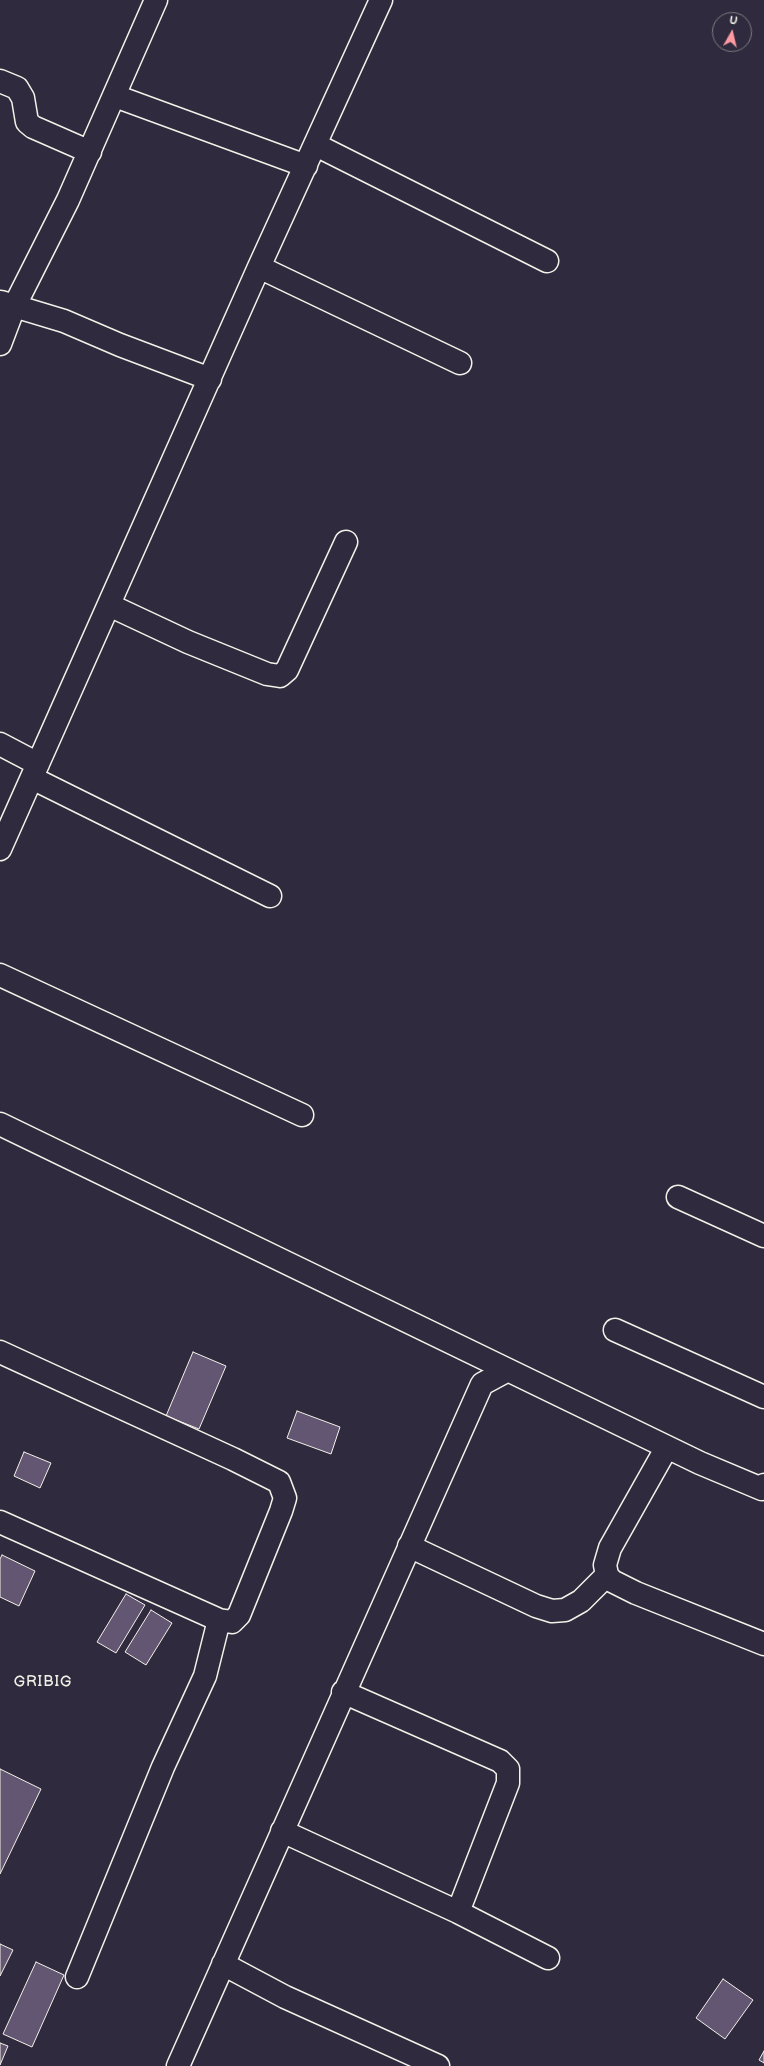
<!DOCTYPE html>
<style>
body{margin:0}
#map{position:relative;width:764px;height:2066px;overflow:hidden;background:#2f2a3d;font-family:"Balsamiq Sans",sans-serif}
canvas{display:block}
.north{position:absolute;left:712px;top:12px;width:40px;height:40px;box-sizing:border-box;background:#2f2a3d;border:1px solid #7e7a81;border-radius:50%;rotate:8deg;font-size:11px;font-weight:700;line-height:16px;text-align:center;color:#f4f1e8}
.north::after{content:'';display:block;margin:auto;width:14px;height:18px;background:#ff9aa2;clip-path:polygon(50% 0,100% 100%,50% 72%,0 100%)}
</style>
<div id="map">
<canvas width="764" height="2066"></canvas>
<div class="north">U</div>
</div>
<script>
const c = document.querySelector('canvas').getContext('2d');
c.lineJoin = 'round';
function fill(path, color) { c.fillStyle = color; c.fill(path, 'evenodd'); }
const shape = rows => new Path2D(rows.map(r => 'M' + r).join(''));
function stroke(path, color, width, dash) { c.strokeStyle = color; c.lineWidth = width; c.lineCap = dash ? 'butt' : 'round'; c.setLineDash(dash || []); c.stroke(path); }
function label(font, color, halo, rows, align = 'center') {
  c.font = font + ' "Balsamiq Sans",sans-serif'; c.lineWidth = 4; c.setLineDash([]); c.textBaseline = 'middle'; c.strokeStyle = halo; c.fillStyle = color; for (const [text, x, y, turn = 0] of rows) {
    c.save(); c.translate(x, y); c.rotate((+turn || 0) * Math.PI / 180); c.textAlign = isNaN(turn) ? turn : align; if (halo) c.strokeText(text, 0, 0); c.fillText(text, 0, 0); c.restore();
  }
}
const building = shape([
 [193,1352,226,1366,199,1429,166,1416,193,1352],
 [297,1411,340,1427,331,1454,287,1438,297,1411],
 [24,1452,51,1463,40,1488,14,1476,24,1452],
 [2,1555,35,1571,19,1606,0,1597,0,1559,2,1555],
 [126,1594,145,1605,116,1653,97,1642,126,1594],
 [151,1610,172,1623,146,1665,125,1652,151,1610],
 [0,1769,41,1789,0,1874,0,1769],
 [0,1944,13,1950,0,1976,0,1944],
 [36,1962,64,1975,32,2047,3,2034,36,1962],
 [723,1979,753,2000,725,2039,696,2018,723,1979],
 [0,2043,8,2046,0,2065,0,2043],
 [764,2051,764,2063,759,2060,764,2051]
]);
const minor = shape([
 [0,81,17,88,23,98,27,122,33,127,90,152],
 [115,96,306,166],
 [316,145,547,261],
 [259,267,460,363],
 [1,302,64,321,120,345,210,379],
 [0,344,14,307,68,200,156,0],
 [109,605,188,642,267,674,280,676,287,670,346,542],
 [0,744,38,764],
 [32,778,270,896],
 [0,849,259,267,381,0],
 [0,975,302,1115],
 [0,1124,700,1463,762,1489,764,1485],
 [678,1197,764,1236],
 [615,1330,764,1397],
 [0,1352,233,1459,279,1482,285,1498,281,1511,239,1615,232,1622,219,1620,0,1522],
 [667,1447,610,1548,605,1565,607,1575,612,1581,636,1593,764,1644],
 [409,1546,536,1606,552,1611,565,1610,581,1601,607,1575],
 [343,1692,500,1761,508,1769,508,1783,458,1912],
 [282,1831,458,1912,548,1958],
 [223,1964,285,1997,438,2066],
 [77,1977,163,1767,205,1676,219,1620],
 [178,2066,482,1384,508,1370]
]);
const quarterNames = [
 ["GRIBIG",43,1682]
];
fill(building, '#625672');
stroke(building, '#f4f1e8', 1);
stroke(minor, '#f4f1e8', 25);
stroke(minor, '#2f2a3d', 22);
c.letterSpacing = '1px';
label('15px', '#f4f1e8', '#2f2a3d', quarterNames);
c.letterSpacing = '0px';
</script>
